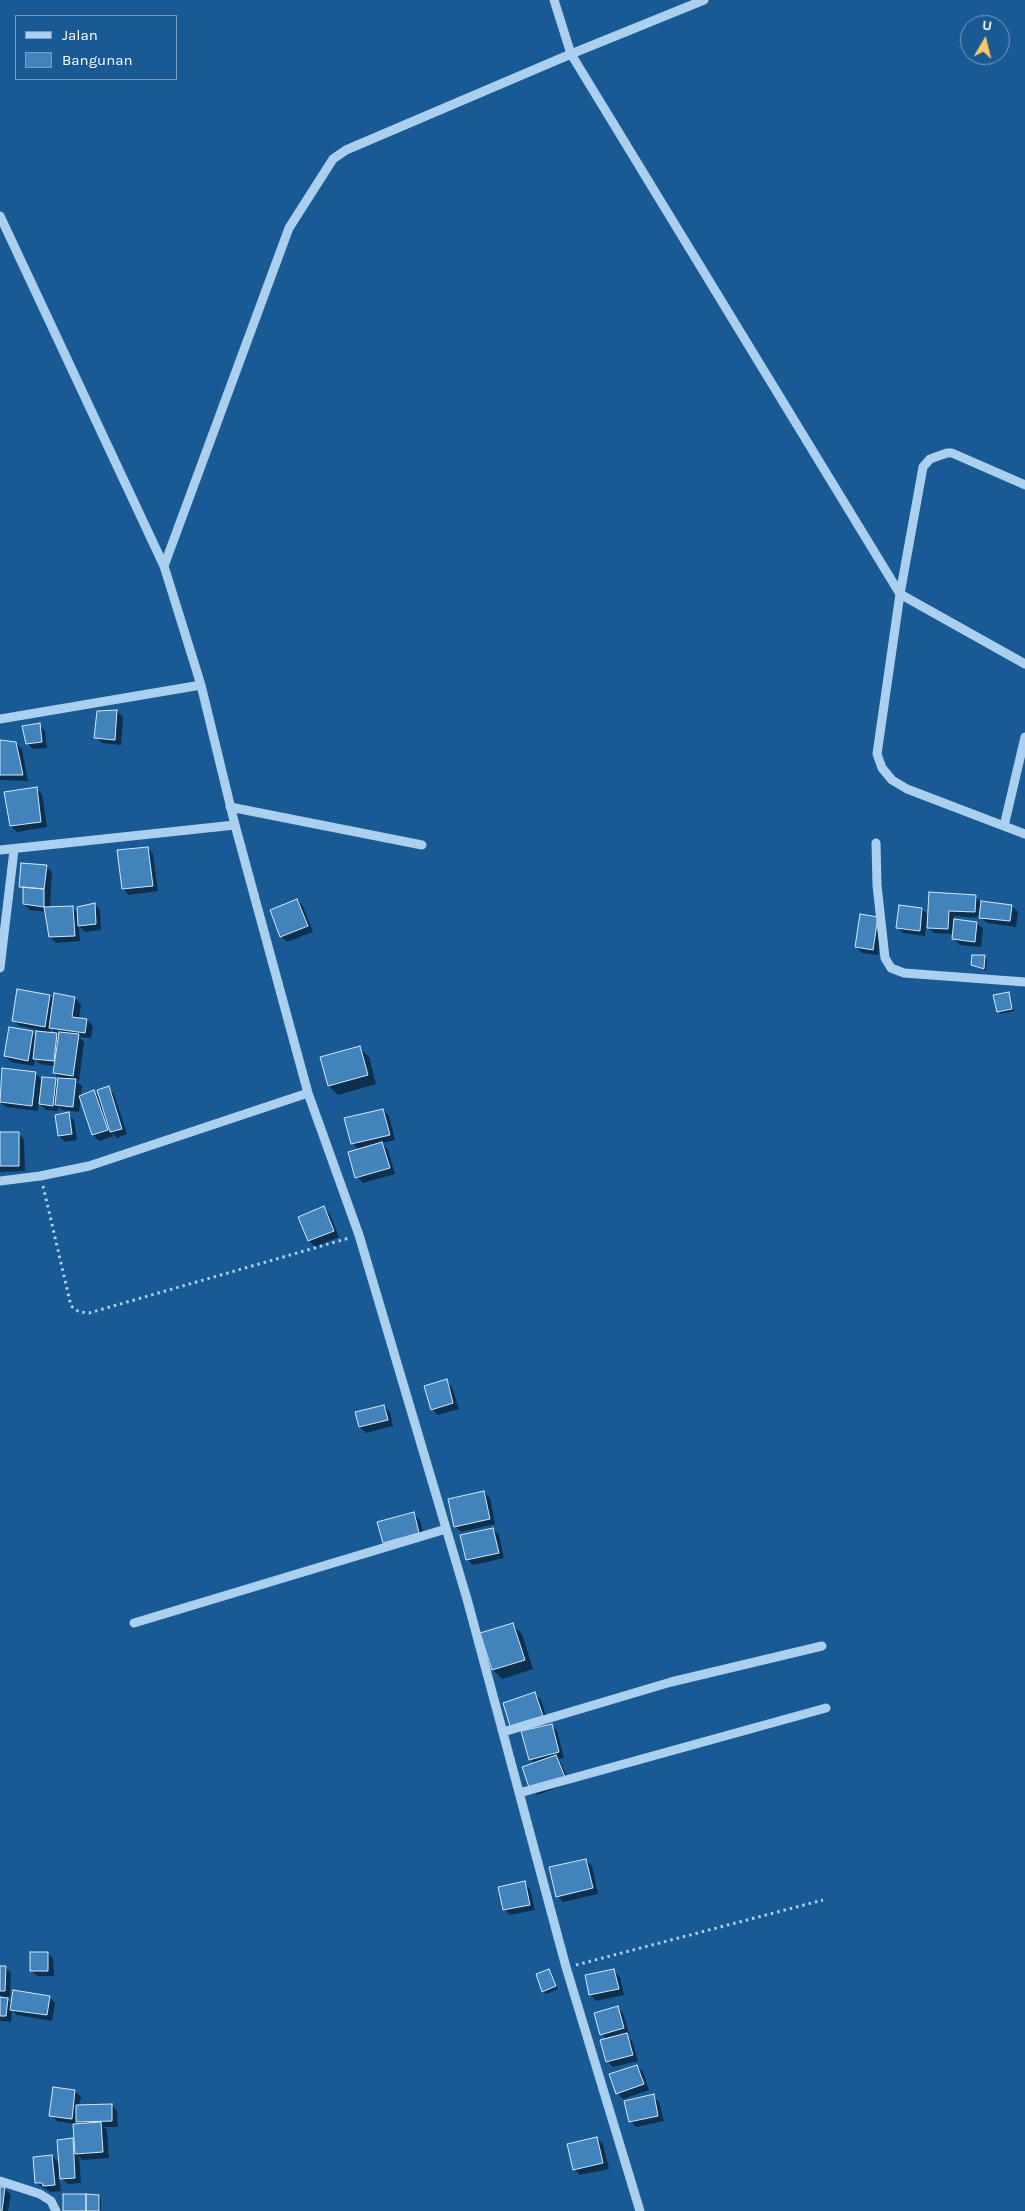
<!DOCTYPE html>
<style>
body{margin:0}
#map{position:relative;width:1025px;height:2211px;overflow:hidden;background:#1a5a94;font-family:Karla,sans-serif}
canvas{display:block}
.legend{position:absolute;left:15px;top:15px;width:162px;height:65px;box-sizing:border-box;background:#1a5a94;border:1px solid #769cbf;margin:0;padding:6px 9px;list-style:none;font-size:15px;color:#fff}
.legend li{display:flex;align-items:center;gap:10px;height:25px}
.legend b{width:25px;border:1px solid #769cbf}
.north{position:absolute;left:960px;top:15px;width:50px;height:50px;box-sizing:border-box;background:#1a5a94;border:1px solid #769cbf;border-radius:50%;rotate:8deg;font-size:14px;font-weight:700;line-height:20px;text-align:center;color:#fff}
.north::after{content:'';display:block;margin:auto;width:18px;height:22px;background:#ffc76a;clip-path:polygon(50% 0,100% 100%,50% 72%,0 100%)}
</style>
<div id="map">
<canvas width="1025" height="2211"></canvas>
<ul class="legend">
<li><b style="height:6px;background:#abd0ef"></b>Jalan</li>
<li><b style="height:14px;background:#4383bb"></b>Bangunan</li>
</ul>
<div class="north">U</div>
</div>
<script>
const c = document.querySelector('canvas').getContext('2d');
c.lineJoin = 'round';
function fill(path, color) { c.fillStyle = color; c.fill(path, 'evenodd'); }
const shape = rows => new Path2D(rows.map(r => 'M' + r).join(''));
function stroke(path, color, width, dash) { c.strokeStyle = color; c.lineWidth = width; c.lineCap = dash ? 'butt' : 'round'; c.setLineDash(dash || []); c.stroke(path); }
const shadow = shape([
 [117,711,123,717,121,745,102,743,96,737],
 [39,725,45,731,47,748,33,749,27,743],
 [0,742,16,743,22,749,28,781,0,780],
 [36,788,42,794,47,827,17,832,11,826],
 [147,848,153,854,158,891,129,895,123,889],
 [46,866,52,872,50,908,72,907,79,914,95,904,100,910,101,930,85,932,79,926,80,941,56,943,50,937,46,912,30,910,24,904,24,890,20,886],
 [976,897,982,903,1012,906,1018,912,1016,927,987,923,981,918,954,916,954,921,977,923,983,929,981,947,960,945,954,939,954,934,934,933,926,926,925,936,903,933,897,927,922,909,929,916],
 [297,900,303,906,313,932,287,942,281,936],
 [861,916,883,924,878,955,862,953,856,947],
 [984,957,987,959,986,971,972,965],
 [1008,993,1014,1011,1000,1014,998,1011],
 [50,996,54,1000,75,998,81,1004,79,1019,87,1020,93,1026,91,1038,79,1037,84,1042,79,1081,76,1081,82,1086,79,1112,62,1110,59,1107,58,1111,46,1110,39,1103,38,1111,6,1107,0,1102,3,1070,36,1074,42,1080,55,1080,59,1083,59,1078,54,1073,55,1066,40,1064,35,1059,34,1066,11,1062,5,1056,32,1032,36,1036,42,1033,43,1031,19,1026,13,1020],
 [51,1028,57,1035,50,1034],
 [359,1048,369,1057,376,1084,338,1095,329,1086,322,1058],
 [108,1088,114,1094,127,1134,117,1138,111,1132,113,1136,99,1141,93,1135,80,1096,94,1092,101,1099],
 [383,1110,389,1116,395,1140,382,1143,388,1150,395,1174,363,1183,357,1177,359,1150,352,1143],
 [68,1114,74,1120,77,1140,65,1142,59,1136,56,1116],
 [18,1133,24,1139,25,1171,0,1172,0,1134],
 [324,1208,330,1214,339,1237,315,1247,309,1241],
 [446,1381,452,1387,459,1409,438,1415,432,1409],
 [384,1406,390,1412,393,1426,366,1433,360,1427,357,1413],
 [484,1492,490,1498,495,1524,461,1532,455,1526],
 [414,1514,420,1520,425,1539,390,1548,384,1542],
 [493,1529,499,1535,504,1558,473,1565,467,1559],
 [513,1625,522,1634,533,1669,502,1679,493,1670,482,1634],
 [535,1694,541,1700,548,1722,504,1703],
 [551,1725,557,1731,564,1758,559,1759,570,1783,537,1795,532,1789,535,1764,530,1759],
 [586,1860,592,1866,598,1894,563,1902,557,1896],
 [524,1883,530,1889,535,1910,510,1915,504,1909],
 [48,1953,53,1959,54,1976,37,1976,31,1970],
 [0,1967,5,1967,11,1973,10,1997,4,1997,12,2004,49,1997,55,2003,52,2021,17,2015,12,2010,11,2022,0,2021],
 [549,1970,558,1989,546,1994,543,1991],
 [614,1971,620,1977,624,1995,596,2001,591,1995],
 [617,2007,623,2013,629,2034,626,2035,632,2041,638,2061,613,2067,607,2061,607,2040,602,2034],
 [637,2066,643,2072,649,2090,623,2099,617,2093],
 [75,2091,81,2097,79,2106,112,2105,117,2111,118,2127,104,2127,107,2130,109,2158,82,2160,79,2156,81,2183,68,2184,59,2176,61,2191,50,2192,36,2183,52,2156,61,2165,72,2140,75,2143,74,2124,57,2121,51,2115],
 [653,2096,659,2102,664,2121,636,2127,630,2121],
 [597,2138,603,2144,609,2169,580,2175,574,2169],
 [0,2188,5,2189,11,2195,8,2211,0,2211],
 [98,2196,101,2198,101,2211,64,2211]
]);
const building = shape([
 [117,710,115,740,94,738,97,711,117,710],
 [40,723,42,742,26,744,22,726,40,723],
 [0,740,16,742,23,775,0,775,0,740],
 [37,787,41,822,10,826,4,792,37,787],
 [148,847,153,886,122,889,117,850,148,847],
 [21,863,47,865,44,889,19,887,21,863],
 [23,887,44,889,44,907,23,904,23,887],
 [929,892,976,895,975,912,949,911,948,929,927,928,929,892],
 [297,899,308,926,280,937,270,910,297,899],
 [981,901,1012,905,1010,921,979,918,981,901],
 [95,903,96,924,78,926,77,907,95,903],
 [899,905,922,908,920,931,896,928,899,905],
 [73,906,75,936,49,937,44,907,73,906],
 [860,914,878,917,873,950,855,947,860,914],
 [954,919,977,922,975,942,952,939,954,919],
 [972,955,985,955,984,969,971,965,972,955],
 [17,989,50,995,45,1027,12,1021,17,989],
 [1009,992,1012,1009,997,1012,993,995,1009,992],
 [54,993,75,997,72,1017,87,1019,85,1033,49,1028,54,993],
 [9,1027,33,1031,28,1061,4,1056,9,1027],
 [36,1031,57,1033,54,1061,33,1059,36,1031],
 [59,1032,79,1034,73,1076,53,1073,59,1032],
 [360,1046,368,1075,328,1086,320,1057,360,1046],
 [2,1068,36,1072,32,1106,0,1102,2,1068],
 [42,1077,56,1078,53,1106,39,1104,42,1077],
 [58,1078,76,1079,73,1107,55,1105,58,1078],
 [109,1086,122,1129,110,1132,97,1090,109,1086],
 [94,1090,108,1130,92,1135,79,1096,94,1090],
 [383,1109,390,1135,351,1144,344,1118,383,1109],
 [69,1112,72,1134,58,1136,55,1115,69,1112],
 [0,1132,19,1132,19,1166,0,1166,0,1132],
 [382,1142,390,1168,355,1178,348,1152,382,1142],
 [324,1206,334,1231,308,1241,298,1217,324,1206],
 [447,1379,453,1403,431,1410,424,1386,447,1379],
 [384,1405,388,1420,359,1427,355,1412,384,1405],
 [484,1491,490,1519,454,1527,448,1499,484,1491],
 [414,1512,419,1533,383,1543,377,1522,414,1512],
 [493,1528,499,1553,466,1560,460,1535,493,1528],
 [513,1623,525,1660,492,1670,480,1633,513,1623],
 [535,1692,543,1716,510,1726,503,1703,535,1692],
 [552,1724,559,1752,529,1760,521,1731,552,1724],
 [556,1755,565,1777,530,1790,522,1767,556,1755],
 [586,1859,593,1888,556,1897,549,1867,586,1859],
 [525,1881,530,1905,503,1910,498,1887,525,1881],
 [30,1952,48,1952,48,1971,30,1971,30,1952],
 [0,1966,6,1966,5,1991,0,1991,0,1966],
 [549,1969,556,1986,542,1992,536,1974,549,1969],
 [614,1969,619,1989,589,1995,585,1975,614,1969],
 [13,1990,50,1996,47,2015,10,2010,13,1990],
 [0,1997,8,1998,6,2016,0,2016,0,1997],
 [618,2006,624,2028,600,2035,594,2013,618,2006],
 [627,2033,633,2055,606,2062,600,2040,627,2033],
 [637,2065,644,2084,616,2094,609,2074,637,2065],
 [53,2087,75,2090,72,2119,49,2116,53,2087],
 [654,2094,658,2116,629,2122,624,2101,654,2094],
 [112,2104,112,2121,76,2122,76,2105,112,2104],
 [101,2122,103,2152,75,2154,73,2124,101,2122],
 [597,2137,603,2163,573,2170,567,2144,597,2137],
 [73,2138,75,2178,60,2179,57,2140,73,2138],
 [52,2155,55,2185,43,2186,42,2183,35,2183,33,2157,52,2155],
 [0,2187,5,2187,2,2211,0,2211,0,2187],
 [63,2194,86,2194,86,2211,63,2211,63,2194],
 [86,2194,99,2195,99,2211,86,2211,86,2194]
]);
const path = shape([
 [43,1186,71,1306,79,1312,89,1313,349,1238],
 [576,1965,823,1900]
]);
const minor = shape([
 [554,0,571,54,900,594,1025,664],
 [0,216,164,566,201,685,235,825,308,1093,359,1235,467,1599,566,1967,640,2211],
 [1025,485,952,453,947,453,930,459,923,467,900,594,877,754,882,768,892,780,907,789,1025,834],
 [164,566,289,228,333,159,346,150,571,54,704,0],
 [0,719,201,685],
 [230,807,422,845],
 [1004,826,1025,737],
 [876,843,877,885,885,958,891,968,904,973,1025,982],
 [0,850,235,825],
 [0,968,14,850],
 [0,1181,40,1176,89,1166,308,1093],
 [134,1623,446,1529],
 [503,1732,671,1682,822,1646],
 [519,1793,826,1708],
 [0,2181,40,2194,51,2201,56,2211]
]);
fill(shadow, '#0007');
fill(building, '#4383bb');
stroke(building, '#d2e8fb', 1);
stroke(path, '#abd0ef', 3, [2.5, 4]);
stroke(minor, '#abd0ef', 9);
</script>
